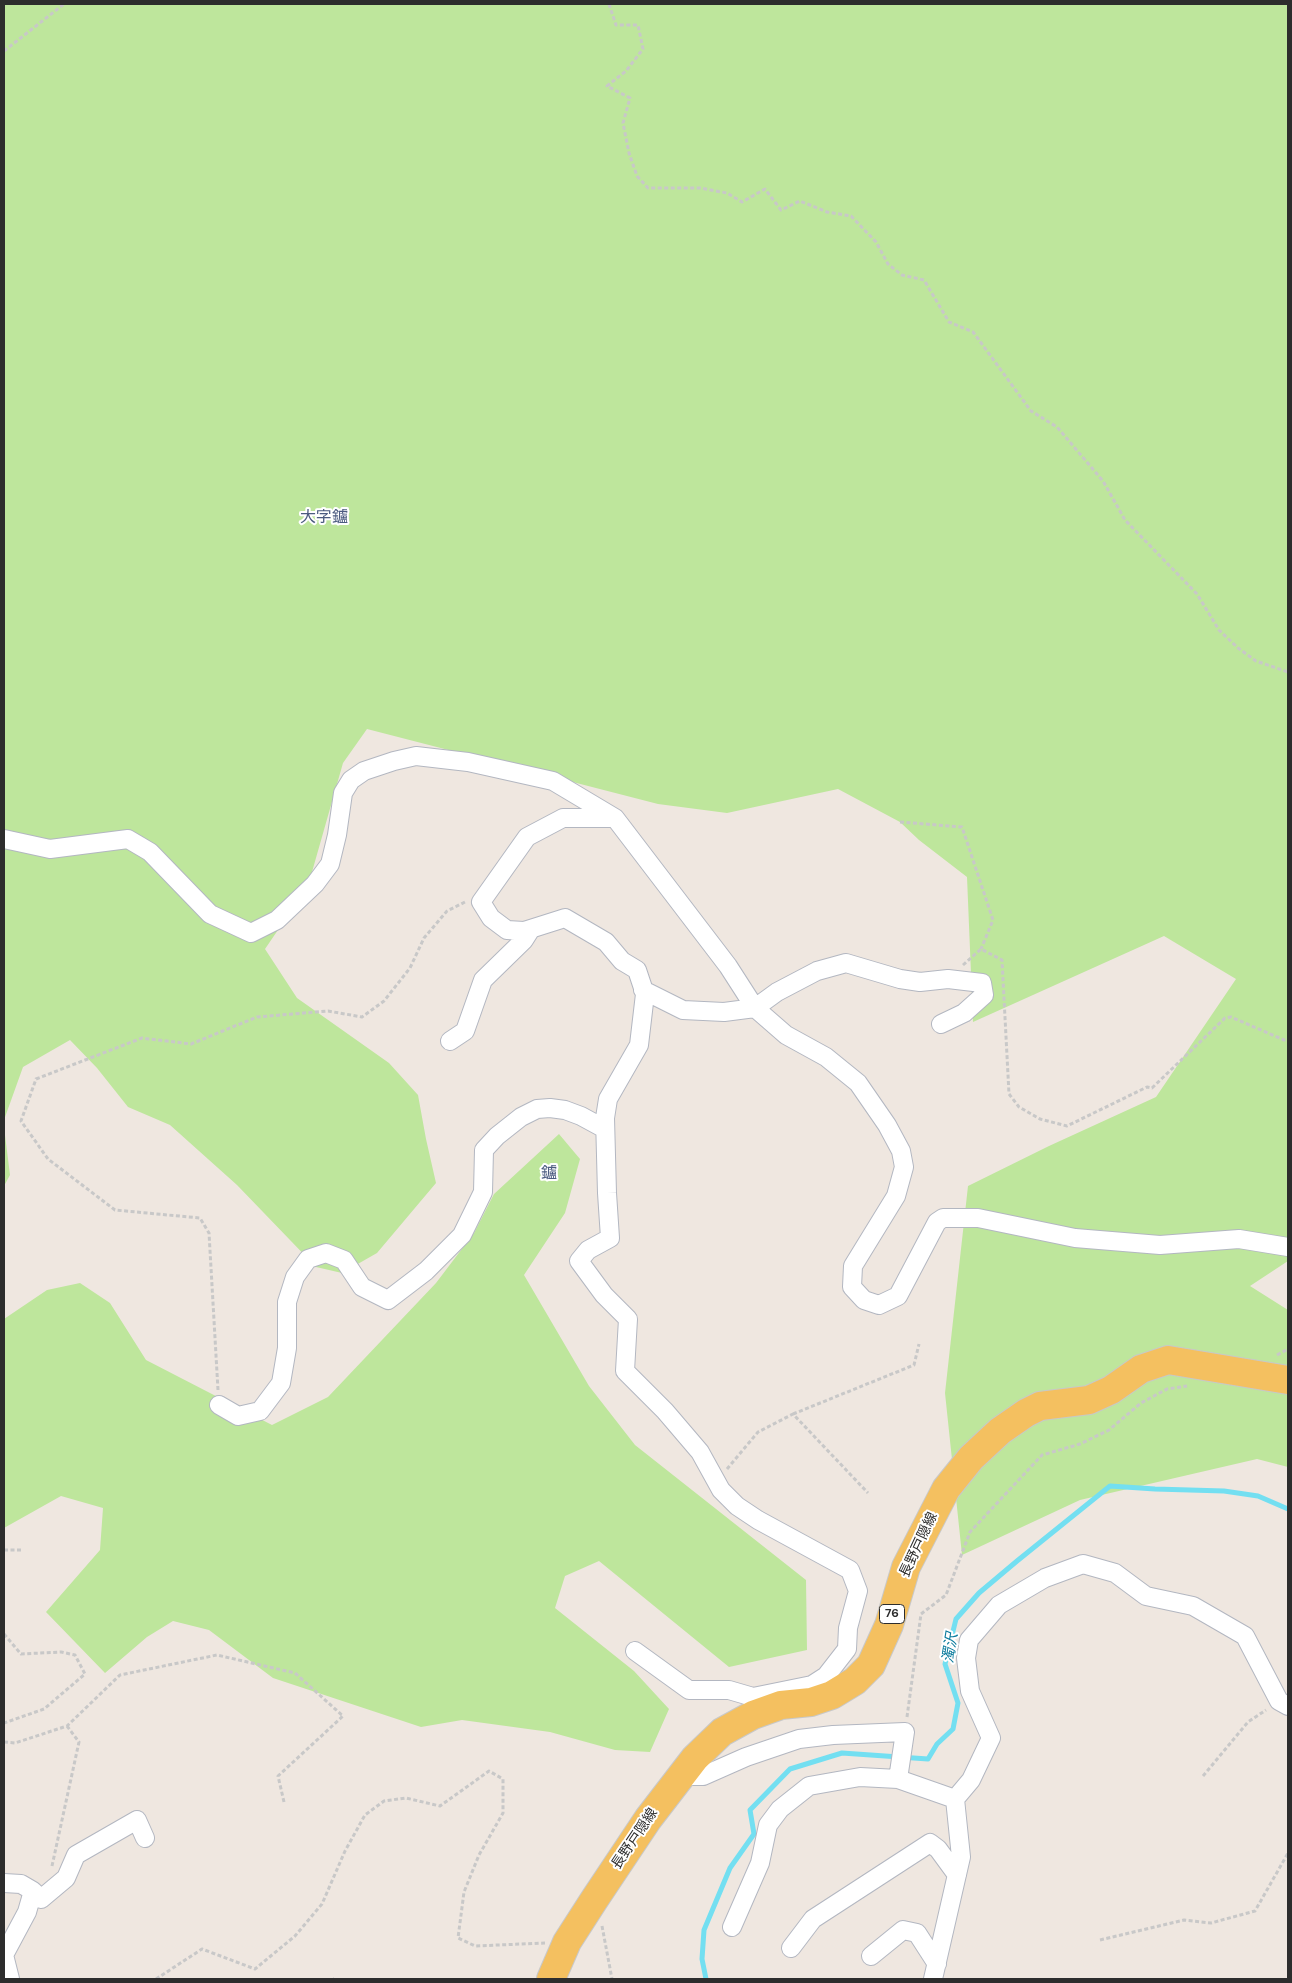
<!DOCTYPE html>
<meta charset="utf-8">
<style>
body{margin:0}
#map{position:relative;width:1292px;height:1983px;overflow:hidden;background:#efe7e0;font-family:"DM Sans",sans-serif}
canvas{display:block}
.frame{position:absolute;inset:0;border:5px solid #2d2d2d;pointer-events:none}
</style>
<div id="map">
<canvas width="1292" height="1983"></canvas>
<div class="frame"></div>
</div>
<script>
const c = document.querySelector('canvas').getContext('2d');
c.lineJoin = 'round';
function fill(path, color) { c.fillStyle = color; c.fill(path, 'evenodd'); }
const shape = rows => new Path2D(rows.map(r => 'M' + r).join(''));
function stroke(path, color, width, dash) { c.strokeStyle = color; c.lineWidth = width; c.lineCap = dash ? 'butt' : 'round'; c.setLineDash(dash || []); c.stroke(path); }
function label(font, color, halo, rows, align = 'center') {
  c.font = font + ' "DM Sans","Noto Sans JP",sans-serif'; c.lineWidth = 4; c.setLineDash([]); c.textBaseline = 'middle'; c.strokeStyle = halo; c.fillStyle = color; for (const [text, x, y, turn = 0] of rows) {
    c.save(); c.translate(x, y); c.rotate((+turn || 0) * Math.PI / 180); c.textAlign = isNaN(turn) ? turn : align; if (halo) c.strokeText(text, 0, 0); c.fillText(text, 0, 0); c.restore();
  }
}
const green = shape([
 [4,4,1288,4,1288,1261,1250,1286,1288,1310,1288,1467,1257,1459,1080,1500,962,1555,945,1393,968,1186,1049,1146,1156,1097,1236,979,1164,936,973,1022,967,877,919,840,900,822,838,789,727,813,658,804,367,729,343,763,308,886,265,949,297,998,389,1063,418,1095,426,1139,436,1183,377,1253,342,1273,316,1267,237,1185,170,1125,128,1107,97,1068,70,1040,23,1067,4,1120],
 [4,1127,10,1175,4,1186],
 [559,1134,580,1159,565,1213,524,1275,589,1386,635,1445,806,1580,807,1650,729,1667,599,1561,565,1576,555,1608,634,1671,669,1709,650,1752,615,1750,550,1732,462,1720,421,1727,273,1678,209,1630,173,1621,147,1637,105,1673,46,1612,100,1550,103,1508,61,1496,4,1528,4,1319,47,1290,80,1283,110,1303,146,1360,272,1425,328,1397,436,1283,474,1233,494,1194]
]);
const stream = shape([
 [706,1979,702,1959,704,1930,730,1868,754,1834,750,1810,790,1769,842,1753,928,1759,937,1744,953,1729,958,1703,945,1664,956,1619,979,1593,1017,1561,1110,1486,1155,1489,1224,1491,1258,1496,1288,1509]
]);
const path = shape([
 [609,4,616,25,638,25,643,49,626,71,607,86,630,98,623,123,629,153,637,176,648,188,700,188,727,193,742,202,765,189,781,210,800,201,827,212,851,216,876,242,888,264,902,275,924,280,949,322,973,332,1031,411,1057,427,1103,481,1125,520,1197,594,1219,630,1238,648,1256,661,1288,672],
 [4,51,64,4],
 [900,822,962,827,993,920,981,949],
 [963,965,981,949,1002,960,1009,1094,1019,1107,1040,1119,1067,1126,1147,1087,1152,1088,1225,1018,1231,1017,1284,1040,1288,1040],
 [1277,1355,1288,1349],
 [218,1390,209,1233,200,1218,115,1210,48,1159,21,1121,36,1079,142,1038,191,1044,257,1017,328,1011,362,1017,384,1001,410,968,424,938,447,911,465,902],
 [793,1414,914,1365,919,1344],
 [727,1469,758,1432,793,1414,868,1493],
 [4,1550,22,1550],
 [4,1634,21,1654,61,1652,75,1655,85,1674,44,1709,4,1723],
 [907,1717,921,1614,946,1595,970,1532,1042,1455,1080,1444,1109,1430,1141,1403,1167,1389,1187,1386],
 [4,1742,15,1743,67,1726,120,1675,217,1655,295,1673,343,1716,278,1776,284,1802],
 [1203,1776,1248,1722,1266,1710],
 [52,1866,79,1742,67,1726],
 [602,1926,612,1979],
 [1100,1940,1184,1920,1211,1923,1255,1911,1288,1853],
 [156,1979,202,1949,255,1969,295,1936,322,1904,345,1851,365,1815,384,1801,406,1798,440,1806,489,1771,503,1779,503,1813,479,1855,464,1892,458,1938,475,1946,545,1943],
 [333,1979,334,1979]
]);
const minor = shape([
 [614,818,563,818,527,837,481,902,491,918,507,930,524,931,565,918,606,942,622,961,637,970,645,994,639,1045,608,1099,605,1118,607,1193,610,1238,588,1250,579,1261,604,1295,628,1319,625,1371,665,1411,700,1452,721,1490,737,1506,758,1520,850,1570,858,1591,848,1628,847,1649,826,1676,812,1685,753,1697,753,1715],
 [4,839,50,849,128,839,150,852,210,914,251,933,277,920,315,884,330,864,337,835,343,793,351,780,364,771,394,761,416,756,468,762,553,781,615,818,728,966,755,1008,786,1035,826,1057,858,1083,887,1125,901,1151,904,1167,896,1196,853,1266,852,1287,864,1300,879,1305,898,1296,937,1222,943,1218,978,1218,1075,1238,1160,1245,1239,1239,1288,1247],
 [643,990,683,1010,724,1012,755,1008,777,992,817,971,846,963,900,979,920,982,948,979,982,983,984,995,964,1013,941,1024],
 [450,1041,465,1031,483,980,524,940,531,929],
 [219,1405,238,1416,260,1411,281,1383,287,1348,287,1302,295,1277,308,1259,326,1253,344,1260,362,1287,388,1300,426,1271,462,1235,483,1192,484,1150,497,1136,521,1117,537,1109,550,1108,565,1110,581,1116,605,1129],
 [635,1651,689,1690,729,1690,753,1697],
 [680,1776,703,1776,746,1757,799,1739,833,1735,905,1732,898,1779,955,1799],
 [4,1883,21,1884,33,1891,27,1912,4,1955,10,1979],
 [33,1891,41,1899,66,1878,76,1855,137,1820,145,1838],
 [732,1927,760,1863,768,1825,780,1809,809,1786,860,1777,898,1779],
 [791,1948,813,1919,930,1843,938,1849,957,1875],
 [871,1956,903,1930,917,1933,937,1964],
 [933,1979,961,1857,955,1799,971,1780,991,1738,970,1691,966,1658,969,1640,999,1605,1045,1578,1083,1564,1115,1573,1146,1596,1193,1606,1245,1636,1279,1701,1288,1706]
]);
const primary = shape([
 [551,1979,567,1942,594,1900,648,1819,695,1758,722,1732,753,1715,781,1705,811,1702,832,1695,855,1681,871,1665,889,1625,906,1567,946,1489,971,1458,1000,1431,1026,1413,1040,1406,1089,1400,1111,1390,1141,1369,1168,1360,1288,1380]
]);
const shields = [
 [892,1614,25]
];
const shieldNames = [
 ["76",892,1614]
];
const streetNames = [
 ["長野戸隠線",919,1545,-65],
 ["長野戸隠線",635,1839,-56]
];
const waterNames = [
 ["濁沢",951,1648,-81]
];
const quarterNames = [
 ["大字鑪",324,518],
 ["鑪",549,1174]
];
fill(green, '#bee69c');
stroke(stream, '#73dff1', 5);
stroke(minor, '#b3b7c1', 20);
stroke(primary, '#c8c8c8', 30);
stroke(path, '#c8c8c8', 3, [4, 2.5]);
stroke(minor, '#fff', 18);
stroke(primary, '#f4c060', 28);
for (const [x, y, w] of shields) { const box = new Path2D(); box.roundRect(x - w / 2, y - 9.5, w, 19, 4); c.fillStyle = '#fff'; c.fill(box); stroke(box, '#2d2d2d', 1); }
label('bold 12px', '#2d2d2d', null, shieldNames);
label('14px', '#2d2d2d', '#fff', streetNames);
label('italic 15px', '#0b7b9d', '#fff', waterNames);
label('16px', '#4c5b80', '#fff', quarterNames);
</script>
